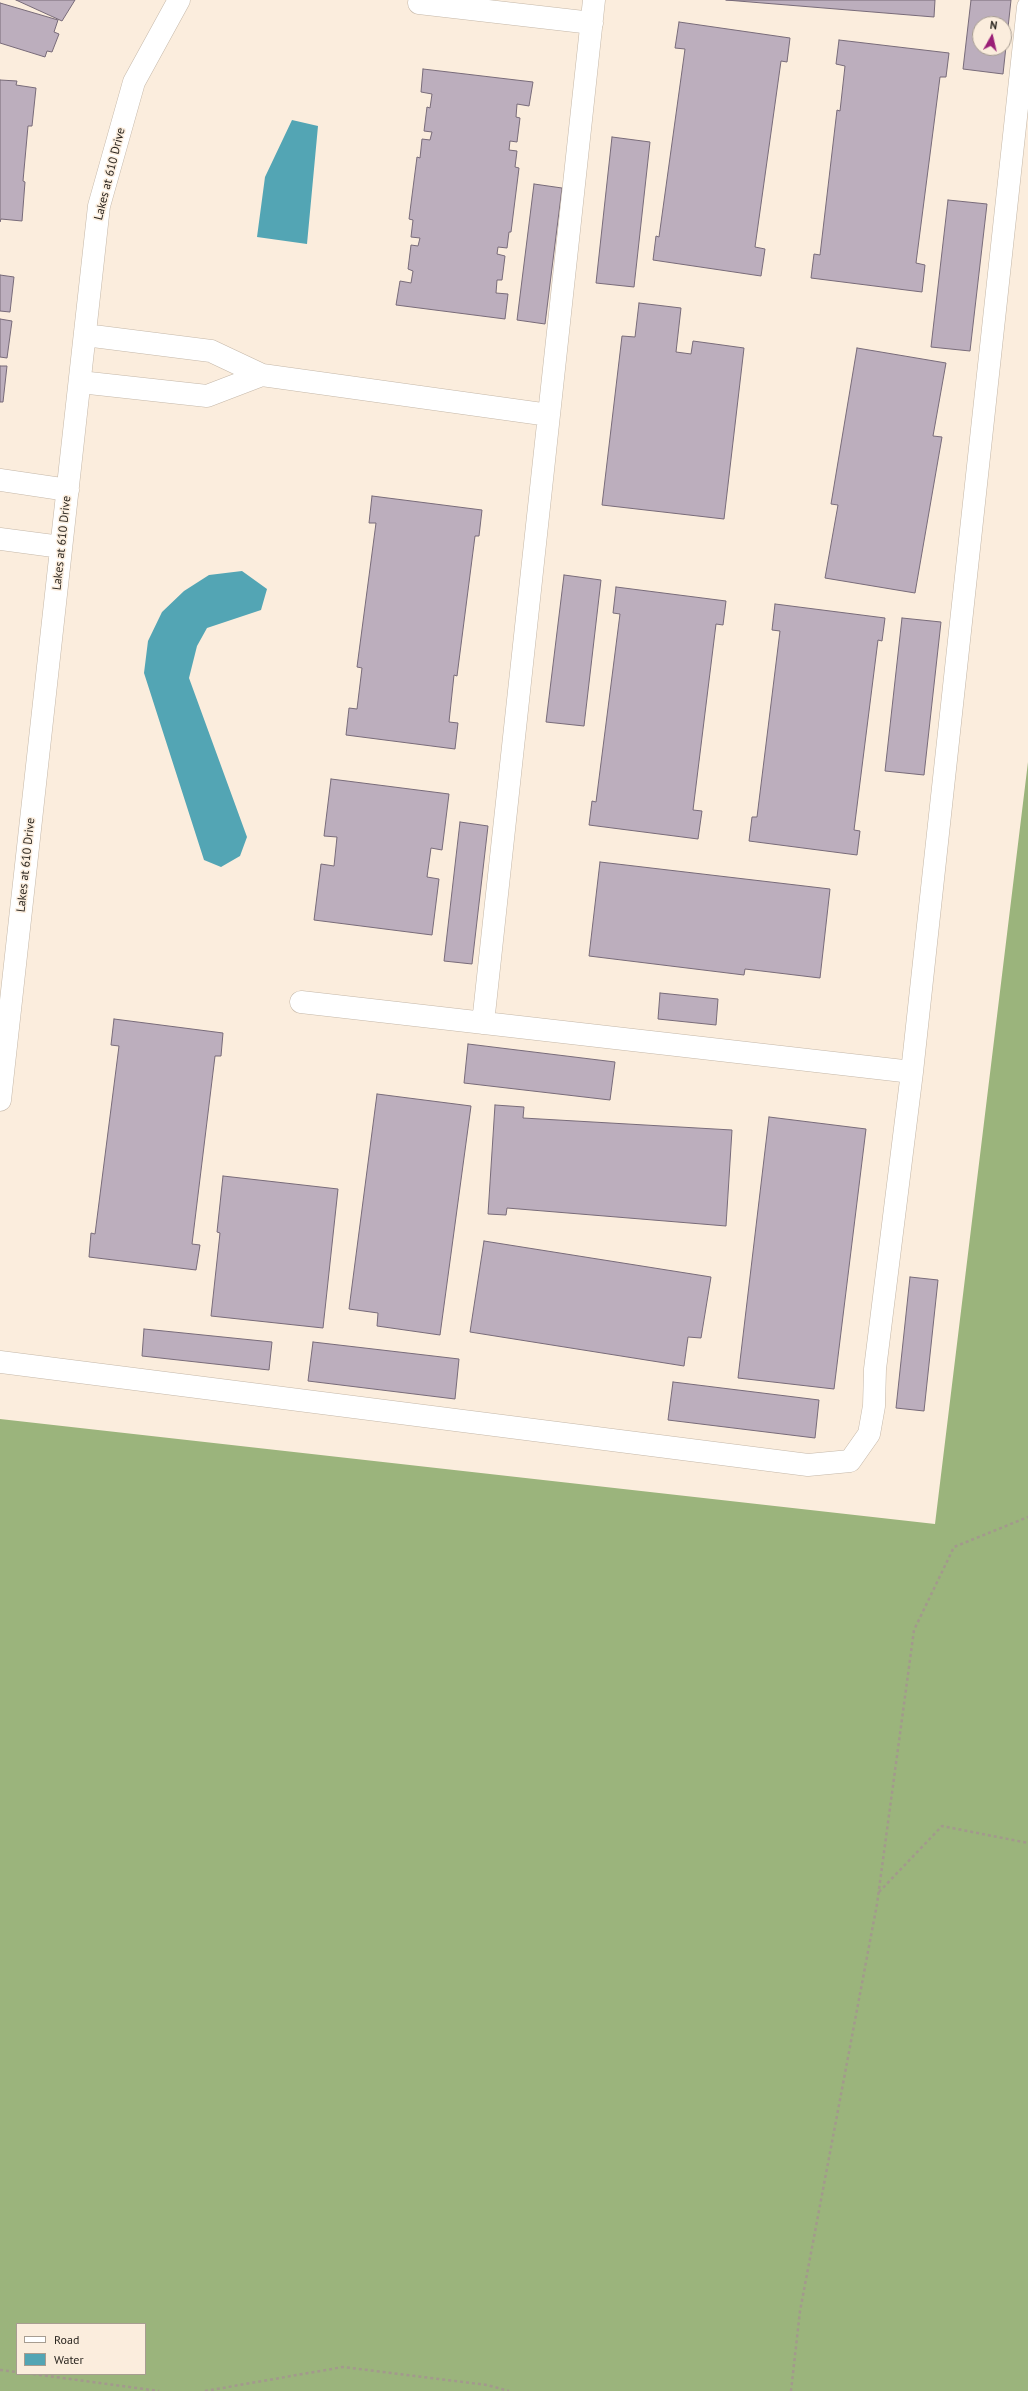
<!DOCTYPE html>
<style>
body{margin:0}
#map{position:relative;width:1028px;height:2391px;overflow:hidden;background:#fbeddd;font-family:"PT Sans",sans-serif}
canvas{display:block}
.legend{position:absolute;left:16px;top:2323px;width:130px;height:52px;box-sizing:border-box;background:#fbeddd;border:1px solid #a79d91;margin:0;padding:5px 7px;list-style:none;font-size:12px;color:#2a251f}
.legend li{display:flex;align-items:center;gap:8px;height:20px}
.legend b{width:20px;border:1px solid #a79d91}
.north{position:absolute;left:972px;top:16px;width:40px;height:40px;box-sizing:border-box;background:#fbeddd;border:1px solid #a79d91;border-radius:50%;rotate:8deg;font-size:11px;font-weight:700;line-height:16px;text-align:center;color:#2a251f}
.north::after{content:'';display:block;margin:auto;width:14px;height:18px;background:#9a1e76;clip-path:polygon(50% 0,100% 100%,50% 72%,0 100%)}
</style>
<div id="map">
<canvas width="1028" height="2391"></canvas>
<ul class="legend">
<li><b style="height:5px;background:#fff"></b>Road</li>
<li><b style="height:11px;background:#53a5b4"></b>Water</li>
</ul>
<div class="north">N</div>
</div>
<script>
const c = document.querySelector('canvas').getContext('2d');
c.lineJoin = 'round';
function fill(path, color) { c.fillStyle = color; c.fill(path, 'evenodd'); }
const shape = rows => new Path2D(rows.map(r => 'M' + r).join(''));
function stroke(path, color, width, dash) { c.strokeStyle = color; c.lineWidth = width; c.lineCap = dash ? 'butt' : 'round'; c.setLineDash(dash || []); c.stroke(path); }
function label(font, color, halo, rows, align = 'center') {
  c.font = font + ' "PT Sans",sans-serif'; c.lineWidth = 3; c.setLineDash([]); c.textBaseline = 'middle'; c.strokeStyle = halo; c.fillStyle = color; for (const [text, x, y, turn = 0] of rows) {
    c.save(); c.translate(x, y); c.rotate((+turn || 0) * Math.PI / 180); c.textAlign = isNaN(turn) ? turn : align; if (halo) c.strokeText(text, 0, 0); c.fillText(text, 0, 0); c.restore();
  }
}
const forest = shape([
 [1028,762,1028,2391,0,2391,0,1419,935,1524],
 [17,2324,145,2324,145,2374,17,2374]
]);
const water = shape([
 [292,120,318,126,307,244,257,237,265,177],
 [242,571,267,589,261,610,207,628,197,646,189,678,247,837,240,856,221,867,204,860,144,673,148,641,162,612,184,591,209,575]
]);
const building = shape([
 [16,0,75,0,62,21,16,0],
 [726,0,935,0,934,17,726,0],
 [971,0,1011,0,1003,74,963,69,971,0],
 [980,24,1004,24,1004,48,980,48,980,24],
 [0,3,58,20,54,32,59,34,52,52,47,51,45,57,0,43,0,3],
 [679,22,790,38,787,62,781,61,755,247,765,249,761,276,653,260,656,236,659,237,685,49,675,48,679,22],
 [839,40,949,53,946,77,940,77,916,263,925,265,922,292,811,278,814,254,820,255,837,110,840,111,845,66,836,64,839,40],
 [423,69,533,82,529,106,517,104,516,117,520,118,517,142,510,141,509,150,517,151,515,167,519,168,511,232,509,232,507,248,498,247,497,254,505,256,502,280,497,280,496,293,508,294,505,319,396,305,400,281,411,283,413,271,408,269,411,245,418,246,420,238,411,237,413,220,409,219,417,157,420,158,422,139,430,140,432,132,424,131,427,107,430,108,432,94,421,92,423,69],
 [0,80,17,81,16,85,36,88,32,126,28,126,23,181,25,182,22,221,1,219,0,222,0,80],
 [612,137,650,142,634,287,596,283,612,137],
 [534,184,562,188,545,324,517,320,534,184],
 [948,200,987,204,970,351,931,347,948,200],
 [0,275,14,277,10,312,0,311,0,275],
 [639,303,681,308,676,352,691,354,693,341,744,348,724,519,602,505,622,336,635,337,639,303],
 [0,319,12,321,7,358,0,357,0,319],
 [857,348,946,363,933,436,942,437,915,593,825,578,838,505,831,504,857,348],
 [0,366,7,366,3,402,0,402,0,366],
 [372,496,482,510,479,536,475,536,457,676,454,675,449,722,458,723,455,749,346,735,349,708,357,709,362,668,357,667,376,523,369,523,372,496],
 [564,575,601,580,584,726,546,722,564,575],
 [616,587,726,601,723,625,716,624,693,810,702,811,698,839,589,825,592,801,596,802,620,614,613,613,616,587],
 [775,604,885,618,882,641,878,640,854,830,860,831,857,855,749,841,752,817,757,817,780,631,772,630,775,604],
 [902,618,941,622,924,775,885,771,902,618],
 [331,779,449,794,442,850,431,848,427,877,439,879,432,935,314,920,321,864,334,866,337,837,324,836,331,779],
 [460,822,488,826,472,964,444,961,460,822],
 [600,862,830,889,820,978,745,969,744,975,589,956,600,862],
 [660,993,718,999,716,1025,658,1019,660,993],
 [114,1019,223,1033,221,1056,215,1056,192,1244,200,1245,196,1270,89,1257,91,1233,95,1234,119,1046,111,1045,114,1019],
 [468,1044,615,1062,610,1100,464,1083,468,1044],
 [377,1094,471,1106,440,1335,377,1326,378,1313,349,1309,377,1094],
 [495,1105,524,1107,523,1118,732,1130,726,1226,507,1208,506,1215,488,1214,495,1105],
 [769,1117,866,1129,834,1389,738,1378,769,1117],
 [223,1176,338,1189,323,1328,211,1316,220,1233,217,1232,223,1176],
 [484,1241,711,1277,701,1338,688,1337,684,1366,470,1332,484,1241],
 [910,1277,938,1280,924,1411,896,1408,910,1277],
 [144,1329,272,1342,269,1370,142,1356,144,1329],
 [313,1342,459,1359,455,1399,308,1381,313,1342],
 [673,1382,819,1400,815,1438,668,1420,673,1382]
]);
const path = shape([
 [879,1892,942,1826,1028,1843],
 [0,2370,17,2372],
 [33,2374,159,2391],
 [205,2391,343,2367,487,2385,509,2391],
 [791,2391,800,2311,877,1904,914,1630,954,1547,1028,1517]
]);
const minor = shape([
 [419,3,592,23],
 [85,335,211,351,262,375,549,415],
 [80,382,207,396,262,375],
 [0,480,68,490],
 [0,539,61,547],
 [301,1002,912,1072],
 [483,1023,594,0],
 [0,1100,99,206,134,82,179,0],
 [0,1362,808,1465,850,1461,869,1434,874,1406,875,1369,912,1072,1028,7]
]);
const streetNames = [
 ["Lakes at 610 Drive",110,174,-76],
 ["Lakes at 610 Drive",62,543,-84],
 ["Lakes at 610 Drive",26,865,-84]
];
fill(forest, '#9bb47c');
fill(water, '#53a5b4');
fill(building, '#bcaebd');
stroke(building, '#786b79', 1);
stroke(minor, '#c4b7a8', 23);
stroke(path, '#a3998d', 2.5, [3, 3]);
stroke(minor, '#fff', 22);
label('12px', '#2a251f', '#fbeddd', streetNames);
</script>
